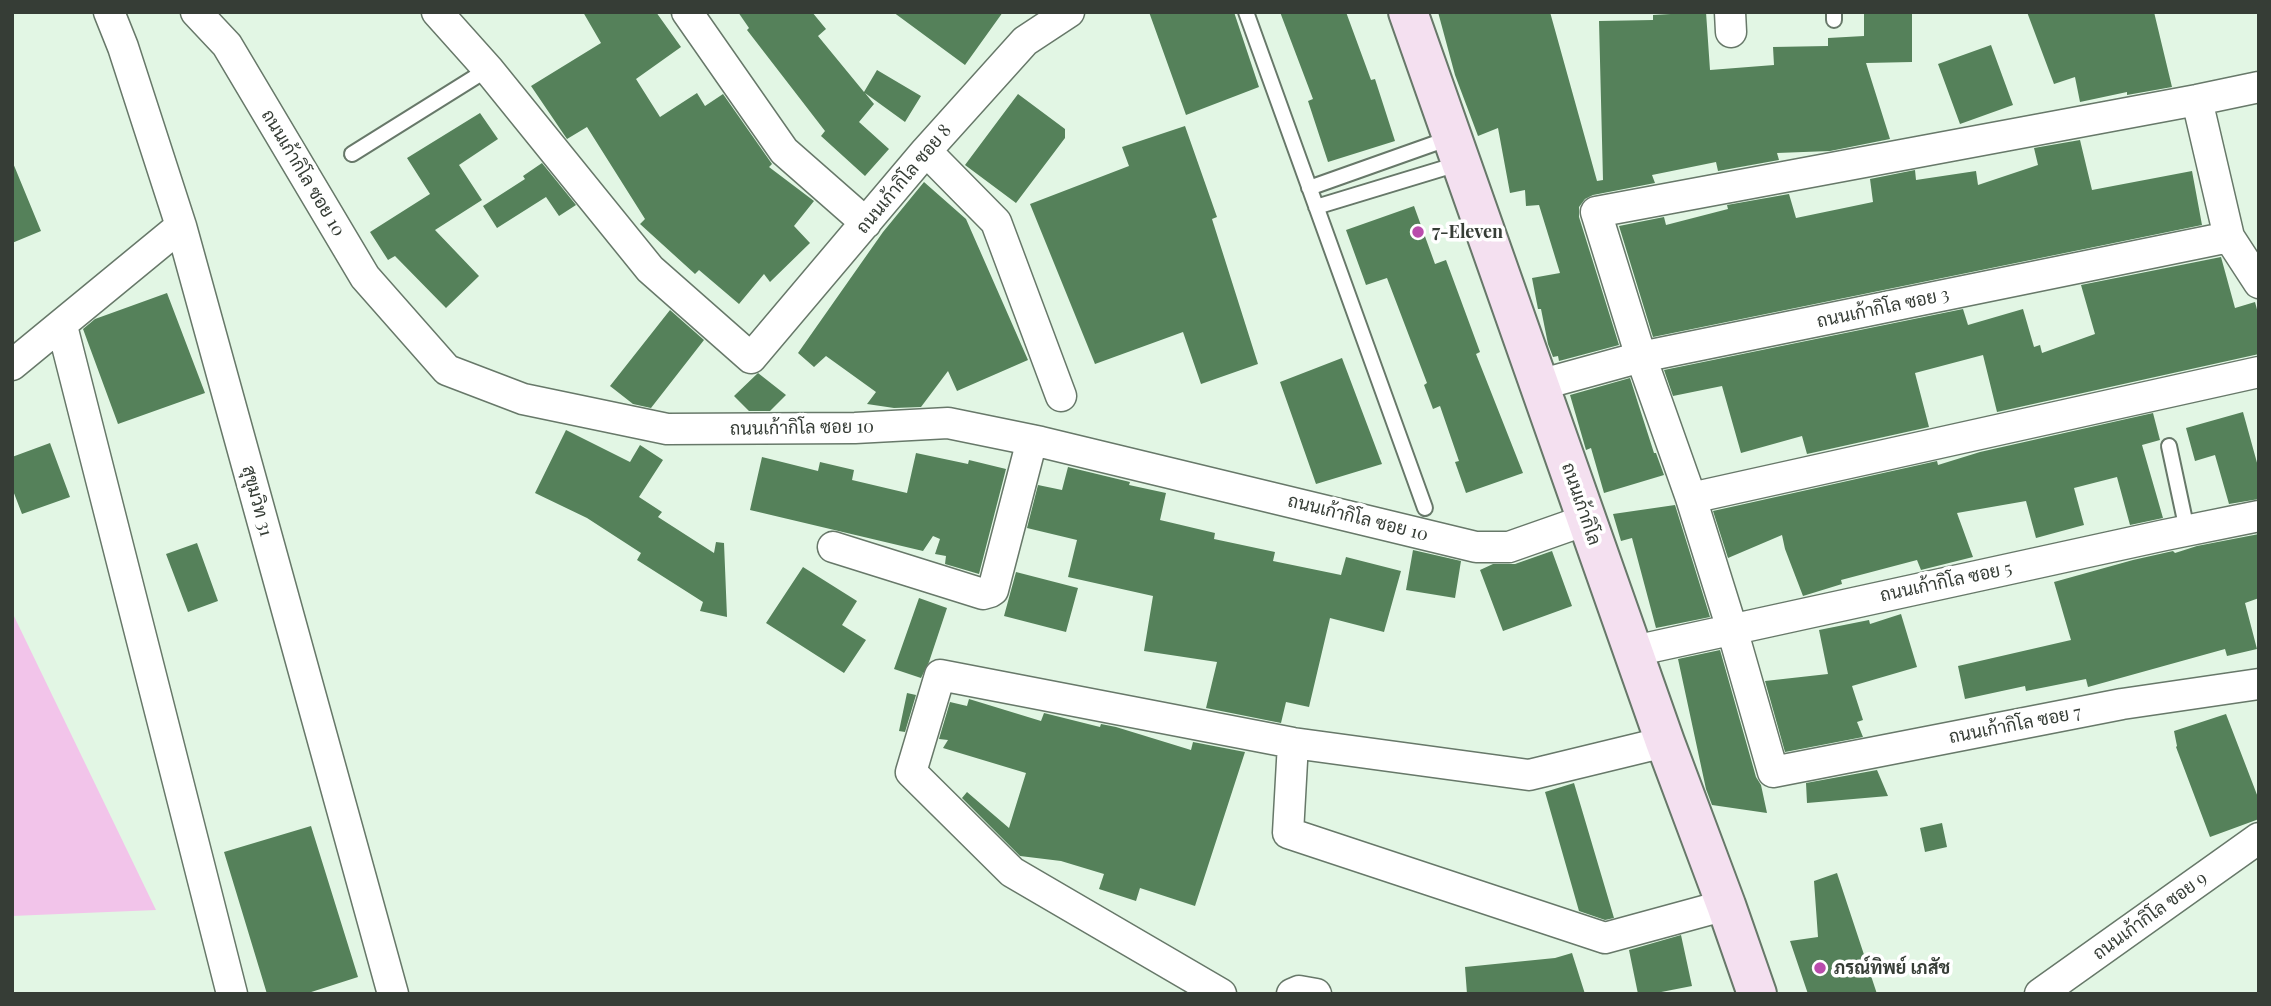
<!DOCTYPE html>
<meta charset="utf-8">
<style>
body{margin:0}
#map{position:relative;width:2271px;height:1006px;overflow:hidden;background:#e2f6e4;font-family:"Playfair Display",serif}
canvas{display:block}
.frame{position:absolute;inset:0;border:14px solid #363d36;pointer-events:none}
</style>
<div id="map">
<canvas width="2271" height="1006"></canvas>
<div class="frame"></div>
</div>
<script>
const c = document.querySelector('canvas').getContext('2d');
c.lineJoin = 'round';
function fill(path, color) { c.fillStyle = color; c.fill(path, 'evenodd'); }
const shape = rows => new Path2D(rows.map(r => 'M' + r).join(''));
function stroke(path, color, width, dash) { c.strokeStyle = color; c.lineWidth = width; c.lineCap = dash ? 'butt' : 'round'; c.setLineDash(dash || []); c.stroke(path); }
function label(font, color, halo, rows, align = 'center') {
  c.font = font + ' "Playfair Display",Sarabun,serif'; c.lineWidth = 7; c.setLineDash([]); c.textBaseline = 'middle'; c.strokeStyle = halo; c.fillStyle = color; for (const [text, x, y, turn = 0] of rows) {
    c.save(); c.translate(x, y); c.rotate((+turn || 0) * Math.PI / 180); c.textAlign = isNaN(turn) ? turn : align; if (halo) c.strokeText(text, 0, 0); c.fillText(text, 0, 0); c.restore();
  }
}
const green = shape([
 [12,612,156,910,12,916]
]);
const building = shape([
 [583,12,656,12,681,47,636,79,660,117,697,93,705,106,723,94,772,164,769,167,814,201,794,226,810,243,770,282,764,274,739,304,699,270,695,274,640,224,645,219,587,127,567,139,531,86,601,43],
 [738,12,812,12,826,29,818,36,864,92,877,70,921,96,905,122,865,93,874,104,859,122,889,149,865,176,821,136,825,131,747,30,749,28],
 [893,12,1003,12,965,65],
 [1149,12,1234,12,1259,87,1186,115],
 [1280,12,1346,12,1371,80,1375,79,1395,141,1328,162,1308,101,1313,99],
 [1438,12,1550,12,1597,181,1603,180,1599,21,1653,20,1653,15,1706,12,1710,70,1774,65,1773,47,1828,46,1828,38,1864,36,1864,12,1912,12,1912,62,1866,63,1890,139,1830,151,1777,153,1779,160,1718,171,1716,162,1652,175,1655,183,1593,195,1585,199,1579,207,1579,217,1619,345,1559,361,1558,356,1553,357,1548,344,1541,309,1538,309,1532,278,1560,273,1539,205,1526,206,1525,190,1510,193,1498,128,1478,136,1455,75],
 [2027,12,2154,12,2172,87,2127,95,2127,92,2080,102,2075,77,2054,84],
 [1991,45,2013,105,1960,124,1938,64],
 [1018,94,1065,129,1065,138,1016,203,965,165],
 [480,113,498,139,459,165,482,200,435,230,479,276,446,308,395,256,388,260,370,232,430,194,407,158],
 [1185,126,1217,217,1212,219,1258,364,1201,384,1183,332,1095,364,1030,204,1129,166,1122,147],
 [2080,140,2092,190,2192,171,2202,225,1653,337,1619,226,1664,217,1666,225,1728,209,1727,205,1789,194,1796,218,1873,202,1870,179,1915,170,1916,180,1976,171,1978,185,2038,165,2034,148],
 [13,163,41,231,12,243,12,164],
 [542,163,576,205,559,216,546,197,497,228,483,206,525,179,523,176],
 [924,182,966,219,1028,360,957,391,948,371,921,407,894,408,867,404,876,392,826,356,814,367,798,353,883,232],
 [1414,206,1435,264,1446,260,1480,352,1476,354,1523,473,1466,493,1455,462,1459,461,1440,406,1433,409,1424,385,1427,383,1387,278,1366,285,1346,230],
 [2221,257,2235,308,2255,302,2259,317,2259,354,1997,412,1983,355,1915,373,1929,427,1807,454,1802,436,1741,453,1722,386,1673,396,1664,370,1963,309,1968,325,2023,309,2034,347,2040,345,2042,353,2095,334,2081,285],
 [167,293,205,393,118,424,83,329,95,319],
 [670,310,704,340,651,408,633,404,610,386],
 [1342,358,1382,464,1316,484,1280,382],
 [758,373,786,395,770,411,749,411,734,396],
 [1630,378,1654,453,1656,453,1664,475,1604,493,1591,448,1586,450,1570,395],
 [2243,412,2259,470,2259,499,2229,504,2215,455,2195,461,2186,428],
 [2153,413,2160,440,2142,445,2163,518,2130,525,2117,477,2074,488,2084,525,2036,538,2026,501,1957,513,1973,557,1921,570,1917,560,1841,580,1842,584,1803,596,1785,549,1782,535,1728,558,1713,511,1937,461,1938,465,1980,452],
 [566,430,630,462,640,445,663,460,639,497,662,512,658,517,714,553,716,542,724,543,727,617,700,611,703,602,637,560,641,553,587,518,535,493],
 [50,443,70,497,22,514,12,488,12,457],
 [916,453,968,464,969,460,1006,469,979,574,945,564,946,556,935,554,940,539,933,536,923,551,750,510,762,457,818,471,820,462,854,470,852,480,907,493],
 [1068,467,1130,482,1129,485,1166,493,1160,520,1215,533,1214,539,1275,552,1273,561,1341,575,1346,557,1401,571,1384,632,1330,618,1309,707,1286,702,1281,723,1206,708,1217,662,1144,651,1153,596,1068,577,1077,540,1027,528,1038,485,1062,490],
 [1675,505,1710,617,1656,628,1632,538,1621,541,1613,514],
 [2259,534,2259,598,2245,603,2257,649,2227,656,2225,649,2088,687,2086,679,2026,691,2025,686,1965,699,1958,666,2071,640,2054,582,2133,560,2173,551,2175,553,2197,546],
 [197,543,218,601,188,612,166,554],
 [1413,550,1461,561,1455,598,1406,590],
 [1552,551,1572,606,1503,631,1480,570,1493,564,1515,564],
 [803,567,857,601,842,625,866,640,844,673,766,623],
 [1016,572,1078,588,1066,632,1004,616],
 [919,598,947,608,929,662,921,678,894,669],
 [1901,614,1917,667,1852,686,1863,720,1857,722,1863,737,1785,752,1765,681,1828,674,1819,630,1869,620,1870,624],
 [1720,650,1756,777,1761,785,1767,813,1712,805,1706,789,1678,659],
 [907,693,916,695,905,732,899,731],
 [969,699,1041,721,1044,713,1100,727,1101,724,1116,727,1191,750,1193,742,1245,752,1195,906,1140,888,1136,901,1099,889,1104,874,1061,861,1020,856,962,798,967,792,1009,828,1026,773,943,748,948,740,939,739,950,702,967,706],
 [2226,714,2259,800,2259,819,2210,837,2176,747,2177,746,2174,731],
 [1877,770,1888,796,1807,803,1806,783],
 [1574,783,1614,918,1605,920,1579,911,1545,792],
 [1942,823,1947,847,1925,852,1920,828],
 [311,826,358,977,305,994,267,994,224,852],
 [1837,873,1877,994,1808,994,1790,941,1818,937,1814,881],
 [1681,935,1692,986,1651,994,1638,994,1629,950],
 [1572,953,1585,994,1467,994,1465,967,1555,958]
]);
const service = shape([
 [1246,12,1425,508],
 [1834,12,1834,20],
 [352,154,488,69],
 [1309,188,1450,138],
 [1316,207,1461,163],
 [2169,446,2187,530]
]);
const minor = shape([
 [109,12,123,47,181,226,393,994],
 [196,12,227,45,365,277,447,370,523,399,667,429,855,428,948,423,1041,442,1476,547,1509,547,1586,520],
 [437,12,488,69,650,269,751,358,926,151,1025,41,1069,12],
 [687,12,784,151,866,223],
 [1730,12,1731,32],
 [2259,87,2197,100,1596,212,1641,357,1691,498,1732,629,1773,772,2122,704,2259,684],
 [2197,100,2229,237,2259,283],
 [926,151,996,222,1061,396],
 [62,326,232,994],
 [12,365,181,226],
 [1539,385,1641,357,2229,237],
 [1691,498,2259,372],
 [833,547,983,594,990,592,993,590,1032,440],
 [1634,651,2165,535,2259,516],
 [1293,743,1288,833,1605,938,1726,905],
 [1221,994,1012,872,911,772,940,675,1293,743,1529,775,1665,742],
 [1292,994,1299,991,1316,994],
 [2040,994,2259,838]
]);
const secondary = shape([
 [1408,12,1665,742,1726,905,1757,994]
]);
const markers = [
 [1418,232,7,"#b94cac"],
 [1820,968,7,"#b94cac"]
];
const streetNames = [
 ["ถนนเก้ากิโล ซอย 10",303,173,59],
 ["ถนนเก้ากิโล ซอย 8",904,179,-50],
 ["ถนนเก้ากิโล ซอย 3",1883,308,-12],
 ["ถนนเก้ากิโล ซอย 10",802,428,-1],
 ["สุขุมวิท 31",257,501,75],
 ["ถนนเก้ากิโล",1581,504,71],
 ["ถนนเก้ากิโล ซอย 10",1358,518,14],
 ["ถนนเก้ากิโล ซอย 5",1946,582,-12],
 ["ถนนเก้ากิโล ซอย 7",2015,725,-11],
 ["ถนนเก้ากิโล ซอย 9",2150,916,-36]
];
const poiNames = [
 ["7-Eleven",1432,232],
 ["ภรณ์ทิพย์ เภสัช",1834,968]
];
fill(green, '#f2c4ea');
fill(building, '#55815a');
stroke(service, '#677869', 18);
stroke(minor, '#677869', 33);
stroke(secondary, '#677869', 42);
stroke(service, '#fff', 14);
stroke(minor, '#fff', 30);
stroke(secondary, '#f4e0f0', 38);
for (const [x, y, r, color] of markers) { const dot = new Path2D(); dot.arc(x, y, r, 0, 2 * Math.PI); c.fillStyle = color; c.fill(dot); stroke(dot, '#fff', 2.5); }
label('18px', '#363d36', '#fff', streetNames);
label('bold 18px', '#363d36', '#fff', poiNames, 'left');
</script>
